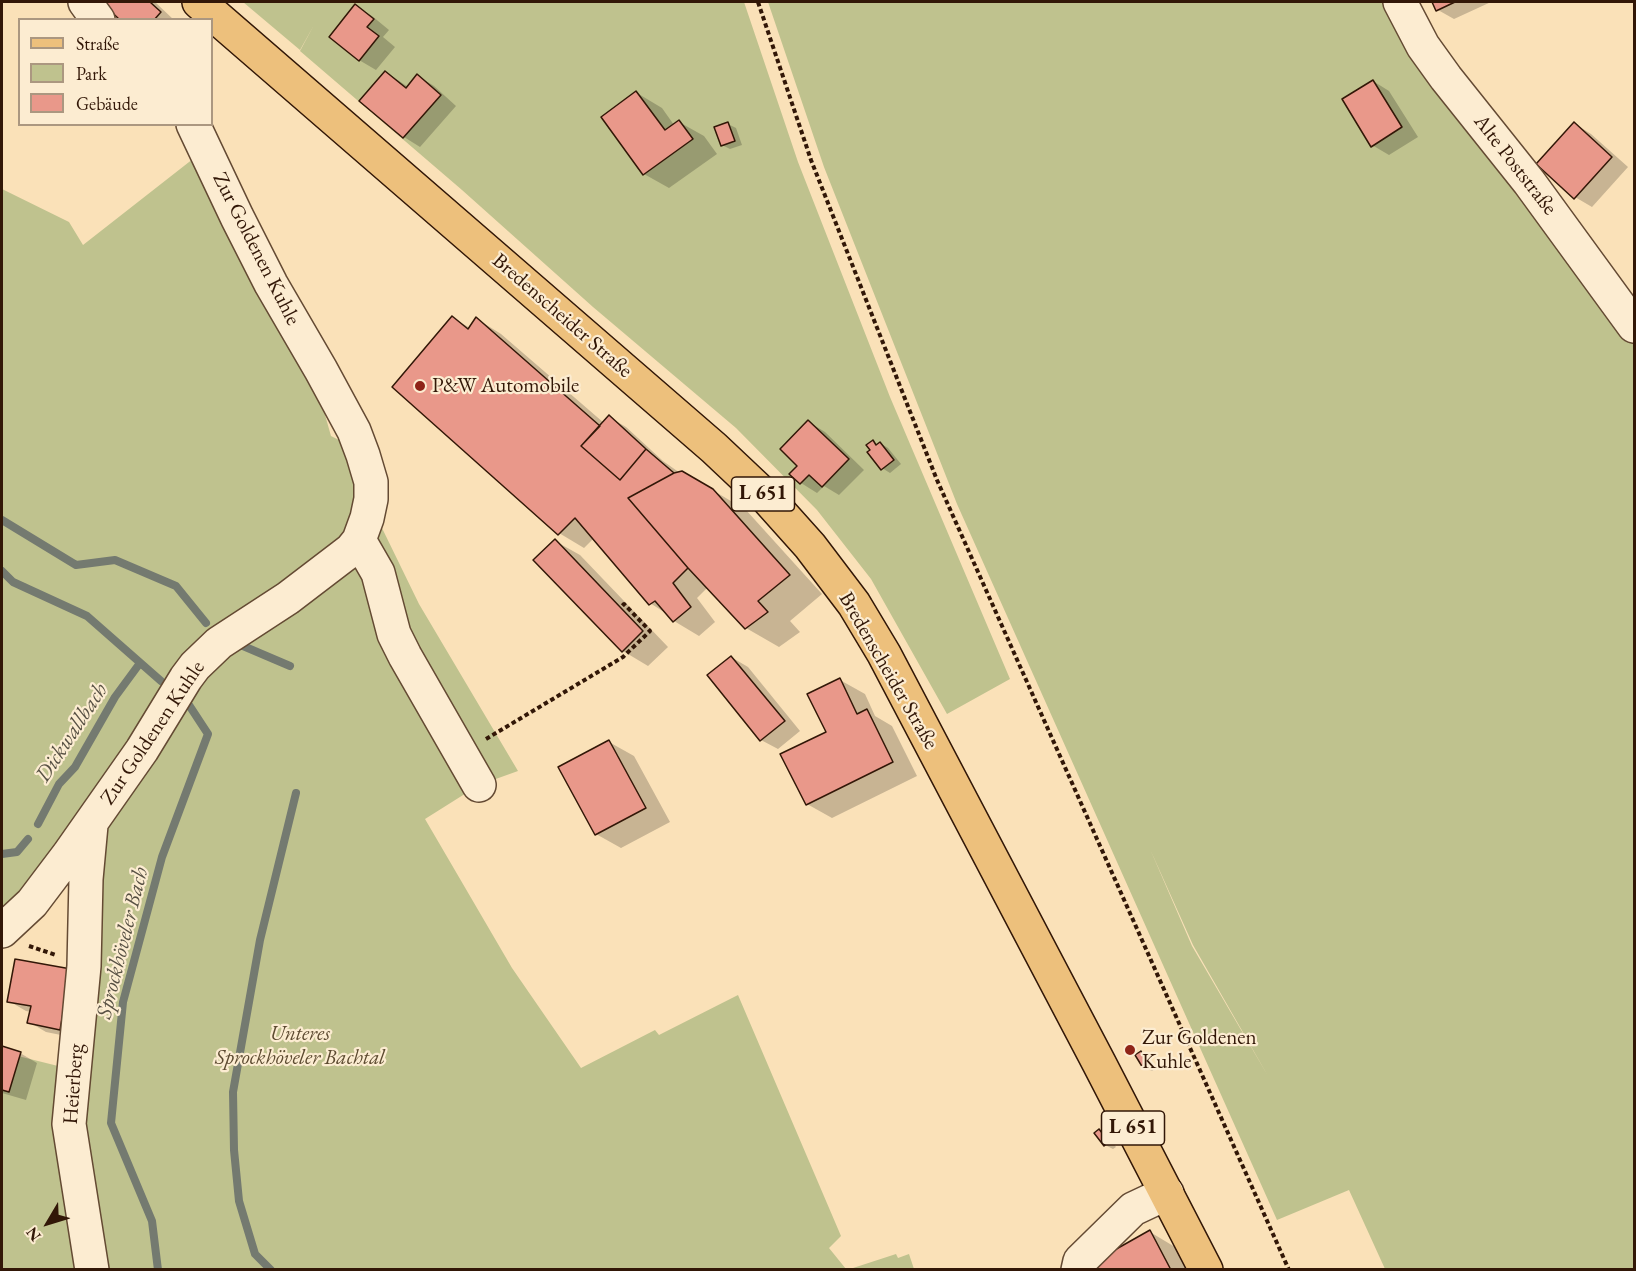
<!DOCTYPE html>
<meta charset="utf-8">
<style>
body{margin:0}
#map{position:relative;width:1636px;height:1271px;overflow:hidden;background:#fae1b8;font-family:"EB Garamond",serif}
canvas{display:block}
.frame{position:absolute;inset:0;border:3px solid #321707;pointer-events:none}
.legend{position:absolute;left:18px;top:18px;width:195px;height:108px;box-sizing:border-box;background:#fcecd1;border:2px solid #ab9780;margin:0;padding:8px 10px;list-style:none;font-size:18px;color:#321707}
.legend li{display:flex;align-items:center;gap:12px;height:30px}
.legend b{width:30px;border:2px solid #ab9780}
.north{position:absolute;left:18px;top:1193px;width:60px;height:60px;-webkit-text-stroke:4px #fcecd1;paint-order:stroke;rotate:232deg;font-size:16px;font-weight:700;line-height:24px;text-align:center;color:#321707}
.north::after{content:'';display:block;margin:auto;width:21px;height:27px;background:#321707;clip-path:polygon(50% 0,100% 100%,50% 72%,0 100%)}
</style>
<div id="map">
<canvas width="1636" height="1271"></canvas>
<div class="frame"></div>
<ul class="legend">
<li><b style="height:8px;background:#edc07c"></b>Straße</li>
<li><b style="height:16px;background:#bfc28e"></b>Park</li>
<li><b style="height:16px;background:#e9988a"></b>Gebäude</li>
</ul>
<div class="north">N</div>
</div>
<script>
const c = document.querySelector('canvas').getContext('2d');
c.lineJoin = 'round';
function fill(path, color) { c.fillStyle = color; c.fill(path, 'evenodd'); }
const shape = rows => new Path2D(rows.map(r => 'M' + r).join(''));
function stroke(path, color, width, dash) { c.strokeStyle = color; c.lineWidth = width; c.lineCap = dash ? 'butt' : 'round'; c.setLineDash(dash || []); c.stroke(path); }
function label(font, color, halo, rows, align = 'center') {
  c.font = font + ' "EB Garamond",serif'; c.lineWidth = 4.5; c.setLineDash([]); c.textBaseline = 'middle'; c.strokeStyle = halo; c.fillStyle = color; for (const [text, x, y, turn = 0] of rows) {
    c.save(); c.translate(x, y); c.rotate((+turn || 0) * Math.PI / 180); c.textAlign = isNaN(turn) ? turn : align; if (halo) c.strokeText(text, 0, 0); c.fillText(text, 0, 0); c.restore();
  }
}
const green = shape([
 [243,2,744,2,798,162,890,397,1010,679,947,714,871,579,817,510,736,428,593,307,462,190,300,51,314,25,300,50],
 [768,2,1390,2,1634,342,1634,1269,1385,1269,1349,1190,1277,1220,957,504,824,167],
 [1150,849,1193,945,1268,1076,1192,946],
 [198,155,314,376,331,436,347,444,362,487,419,604,518,771,479,785,425,819,512,968,581,1068,655,1030,659,1035,738,995,841,1236,829,1248,846,1269,97,1269,73,1122,78,1006,110,810,2,936,2,189,69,222,83,245],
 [2,1052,70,1069,90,1269,2,1269],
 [896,1254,898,1258,909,1254,914,1269,850,1269]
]);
const shadow = shape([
 [103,2,155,2,174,20,122,20],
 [1434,2,1491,2,1454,19,1438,10],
 [355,6,372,16,389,30,383,37,395,47,376,70,359,60],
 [386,72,408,87,418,76,434,86,456,106,420,147,404,137],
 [1373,81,1389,91,1418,137,1389,155,1372,145],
 [637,93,662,108,674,125,679,122,704,136,717,154,669,188,644,174],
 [728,124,736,128,742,145,730,149,722,145],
 [1575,124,1591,134,1628,167,1592,207,1575,197],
 [453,318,470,328,477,319,501,334,604,423,609,417,626,427,663,461,680,473,682,472,746,510,822,594,790,621,800,632,779,647,746,628,708,587,697,598,715,622,699,636,674,621,667,614,650,603,594,538,584,548,559,533],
 [809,422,825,432,864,470,839,495,824,486,817,493,801,483],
 [873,442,878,445,880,443,888,448,901,464,890,473,882,468],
 [555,541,580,555,668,647,648,666,623,651,535,560],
 [731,657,748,667,800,731,778,749,761,740],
 [840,680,865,694,875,716,892,726,917,776,832,818,807,804,828,732],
 [609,742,634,756,670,822,621,848,596,834],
 [71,971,76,1038,46,1032,29,1022,31,1012,26,1011,9,1001],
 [2,1048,20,1053,37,1063,26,1100,2,1093],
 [1141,1053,1149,1057,1155,1069,1152,1071,1144,1067],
 [1100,1131,1107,1135,1116,1147,1113,1149,1105,1145],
 [1150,1232,1175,1247,1187,1270,1092,1270]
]);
const stream = shape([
 [2,520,76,565,115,560,176,586,206,623],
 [2,571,13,582,87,616,161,681],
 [236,643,290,666],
 [38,824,59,784,75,767,115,697,140,663],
 [2,854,17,852,28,839],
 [158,1270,152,1221,111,1123,123,1002,162,857,208,734,187,702],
 [271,1270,255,1254,239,1201,234,1150,233,1092,260,940,296,793]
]);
const building = shape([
 [101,2,150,2,161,12,154,20,120,20,101,2],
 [1432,2,1455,2,1436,11,1432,2],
 [355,4,374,19,367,27,379,36,359,61,329,37,355,4],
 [385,71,406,88,417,74,441,95,403,138,359,101,385,71],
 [1373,80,1402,127,1371,147,1342,99,1373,80],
 [636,91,665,130,679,120,693,139,643,175,601,117,636,91],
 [728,122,735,141,721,146,714,127,728,122],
 [1574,122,1612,157,1574,199,1536,164,1574,122],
 [452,316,468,329,476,317,600,426,581,446,620,480,646,449,674,473,628,498,688,568,673,583,691,607,673,622,655,601,649,605,575,518,558,535,392,387,452,316],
 [609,415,646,449,620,480,581,446,609,415],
 [808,420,849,459,822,487,809,475,800,484,789,474,797,466,780,449,808,420],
 [873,440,876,445,880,442,894,460,881,470,867,452,870,450,866,445,873,440],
 [682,471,713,489,790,575,758,601,768,612,745,629,688,568,628,498,674,473,682,471],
 [555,539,643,631,622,652,533,560,555,539],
 [731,656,785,721,760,741,707,675,731,656],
 [840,678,857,714,867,709,893,762,806,805,780,754,826,732,807,694,840,678],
 [609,740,646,808,595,835,558,767,609,740],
 [15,959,71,969,60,1030,27,1023,31,1006,7,1002,15,959],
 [2,1046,21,1052,9,1092,2,1090,2,1046],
 [1141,1051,1148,1065,1143,1068,1135,1055,1141,1051],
 [1099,1129,1109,1142,1104,1146,1094,1133,1099,1129],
 [1150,1230,1171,1270,1091,1270,1088,1265,1150,1230]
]);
const path = shape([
 [758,2,811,160,937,480,1289,1270],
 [486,739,623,657,650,631,624,604,621,607],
 [29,946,56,955]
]);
const minor = shape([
 [85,2,98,20],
 [1400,2,1423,46,1446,78,1529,182,1634,326],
 [359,540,378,573,394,634,405,656,479,785],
 [91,825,86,879,84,966,69,1124,92,1270],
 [2,931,32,903,69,854,142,750,186,678,195,666,219,643,288,598,343,556,351,550,359,540,367,518,371,499,371,482,363,455,354,431,321,370,271,284,237,217,193,124],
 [1078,1270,1080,1261,1133,1209,1167,1193]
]);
const major = shape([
 [199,2,714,448,767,498,810,546,854,604,884,654,1099,1063,1206,1270]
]);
const markers = [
 [420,386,6,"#8f2418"],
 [1130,1050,6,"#8f2418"]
];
const shields = [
 [763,494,63],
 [1133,1128,63]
];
const shieldNames = [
 ["L 651",763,494],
 ["L 651",1133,1128]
];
const streetNames = [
 ["Alte Poststraße",1515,165,52],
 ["Zur Goldenen Kuhle",256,249,63],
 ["Bredenscheider Straße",562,316,41],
 ["Bredenscheider Straße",888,671,60],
 ["Zur Goldenen Kuhle",153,733,-56],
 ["Heierberg",74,1084,-86]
];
const poiNames = [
 ["P&W Automobile",432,386],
 ["Zur Goldenen",1142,1038],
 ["Kuhle",1142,1062]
];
const parkNames = [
 ["Unteres",300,1034],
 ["Sprockhöveler Bachtal",300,1058]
];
const waterNames = [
 ["Dickwallbach",72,733,-57],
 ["Sprockhöveler Bach",123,943,-76]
];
fill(green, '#bfc28e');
fill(shadow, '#0003');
stroke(stream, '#747a70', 8);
fill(building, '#e9988a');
stroke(building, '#321707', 1.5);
stroke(minor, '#644a33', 36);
stroke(major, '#321707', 36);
stroke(path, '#321707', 4, [4.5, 3]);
stroke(minor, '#fcecd1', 33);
stroke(major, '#edc07c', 33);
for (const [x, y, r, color] of markers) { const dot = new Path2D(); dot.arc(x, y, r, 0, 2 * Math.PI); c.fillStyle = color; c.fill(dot); stroke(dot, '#fcecd1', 2); }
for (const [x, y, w] of shields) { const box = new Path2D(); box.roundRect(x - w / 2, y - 17, w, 34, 4.5); c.fillStyle = '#fcecd1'; c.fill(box); stroke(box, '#321707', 1.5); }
label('bold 20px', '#321707', null, shieldNames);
label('21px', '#321707', '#fcecd1', streetNames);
label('21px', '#321707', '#fcecd1', poiNames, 'left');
label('italic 21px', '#5c4a30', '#fcecd1', parkNames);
label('italic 22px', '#585144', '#fcecd1', waterNames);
</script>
